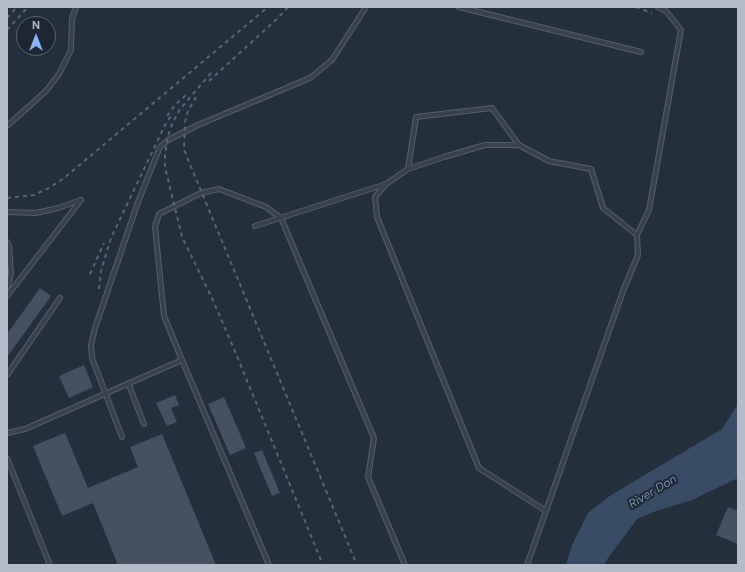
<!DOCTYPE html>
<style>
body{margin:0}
#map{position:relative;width:745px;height:572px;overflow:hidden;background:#242f3e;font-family:"DM Sans",sans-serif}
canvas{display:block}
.frame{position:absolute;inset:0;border:8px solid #b4bcc9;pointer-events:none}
.north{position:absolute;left:16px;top:16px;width:40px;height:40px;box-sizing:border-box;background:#1d2633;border:1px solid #59626f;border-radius:50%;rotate:0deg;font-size:11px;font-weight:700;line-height:16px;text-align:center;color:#b4bcc9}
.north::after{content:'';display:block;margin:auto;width:14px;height:18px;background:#8ab4f8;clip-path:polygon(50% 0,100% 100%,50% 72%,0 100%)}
</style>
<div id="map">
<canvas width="745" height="572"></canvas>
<div class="frame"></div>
<div class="north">N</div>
</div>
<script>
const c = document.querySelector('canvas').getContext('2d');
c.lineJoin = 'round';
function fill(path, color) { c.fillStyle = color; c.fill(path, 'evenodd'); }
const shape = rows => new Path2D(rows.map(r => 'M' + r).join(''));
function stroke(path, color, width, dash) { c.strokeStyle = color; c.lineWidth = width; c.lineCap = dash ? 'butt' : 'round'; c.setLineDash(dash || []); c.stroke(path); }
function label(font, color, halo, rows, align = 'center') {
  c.font = font + ' "DM Sans",sans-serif'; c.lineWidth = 4; c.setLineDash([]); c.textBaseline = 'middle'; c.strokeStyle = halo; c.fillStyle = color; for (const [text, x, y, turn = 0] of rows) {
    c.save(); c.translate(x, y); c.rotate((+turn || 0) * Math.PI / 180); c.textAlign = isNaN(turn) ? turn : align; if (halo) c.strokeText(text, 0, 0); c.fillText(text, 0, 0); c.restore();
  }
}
const water = shape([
 [738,404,738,478,692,500,656,511,637,519,608,558,604,565,566,565,572,545,588,513,611,495,722,429]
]);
const building = shape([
 [40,288,51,296,7,357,7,334],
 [84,365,93,387,69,398,59,376],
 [175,395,179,405,171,408,177,422,167,426,156,403],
 [224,397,246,448,230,455,208,404],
 [65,433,88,488,138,467,130,447,162,434,216,565,118,565,93,503,62,516,33,446],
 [262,450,280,493,272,496,254,453],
 [728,507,738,511,738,544,716,535]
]);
const service = shape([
 [459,7,641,52],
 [7,126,46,91,59,74,71,50,72,19,76,7],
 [408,169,444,157,485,145,519,145],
 [386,184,375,197,377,217,479,468,546,511],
 [7,212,36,213,58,208,81,200],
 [255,226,386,184,408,169,416,117,492,108,519,145,549,161,591,169,603,208,637,235,638,255,623,291,527,565],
 [637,235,649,210,681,30,666,11,658,7],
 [7,242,9,246,11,274,7,288],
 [7,296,81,200],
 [182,360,164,316,155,227,159,214,201,193,219,189,266,207,281,218,374,438,368,477,405,565],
 [7,375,60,298],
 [128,383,144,424],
 [7,433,25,429,182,360,269,565],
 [122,437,92,358,91,345,95,328,138,202,160,147,168,140,198,125,310,78,332,60,366,7],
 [7,458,50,565]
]);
const rail = shape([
 [636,7,652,13],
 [7,18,17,7],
 [7,30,28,7],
 [211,73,180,109,173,122,168,136,165,155,165,167,182,237,211,296,234,349,323,565],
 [209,81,279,17,288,7],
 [196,97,188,111,185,122,184,149,189,162,357,565],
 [167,116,175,105,187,94],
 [7,198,34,195,49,188,64,178,268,7],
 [90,274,104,243],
 [99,289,101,271,111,238,165,125,173,113]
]);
const waterNames = [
 ["River Don",653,492,-31]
];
fill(water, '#394c67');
fill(building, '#455162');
stroke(service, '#565f6c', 6);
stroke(service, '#38414e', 4);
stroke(rail, '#5a6575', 2, [4, 4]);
label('italic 12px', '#7c92b1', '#1d2633', waterNames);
</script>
